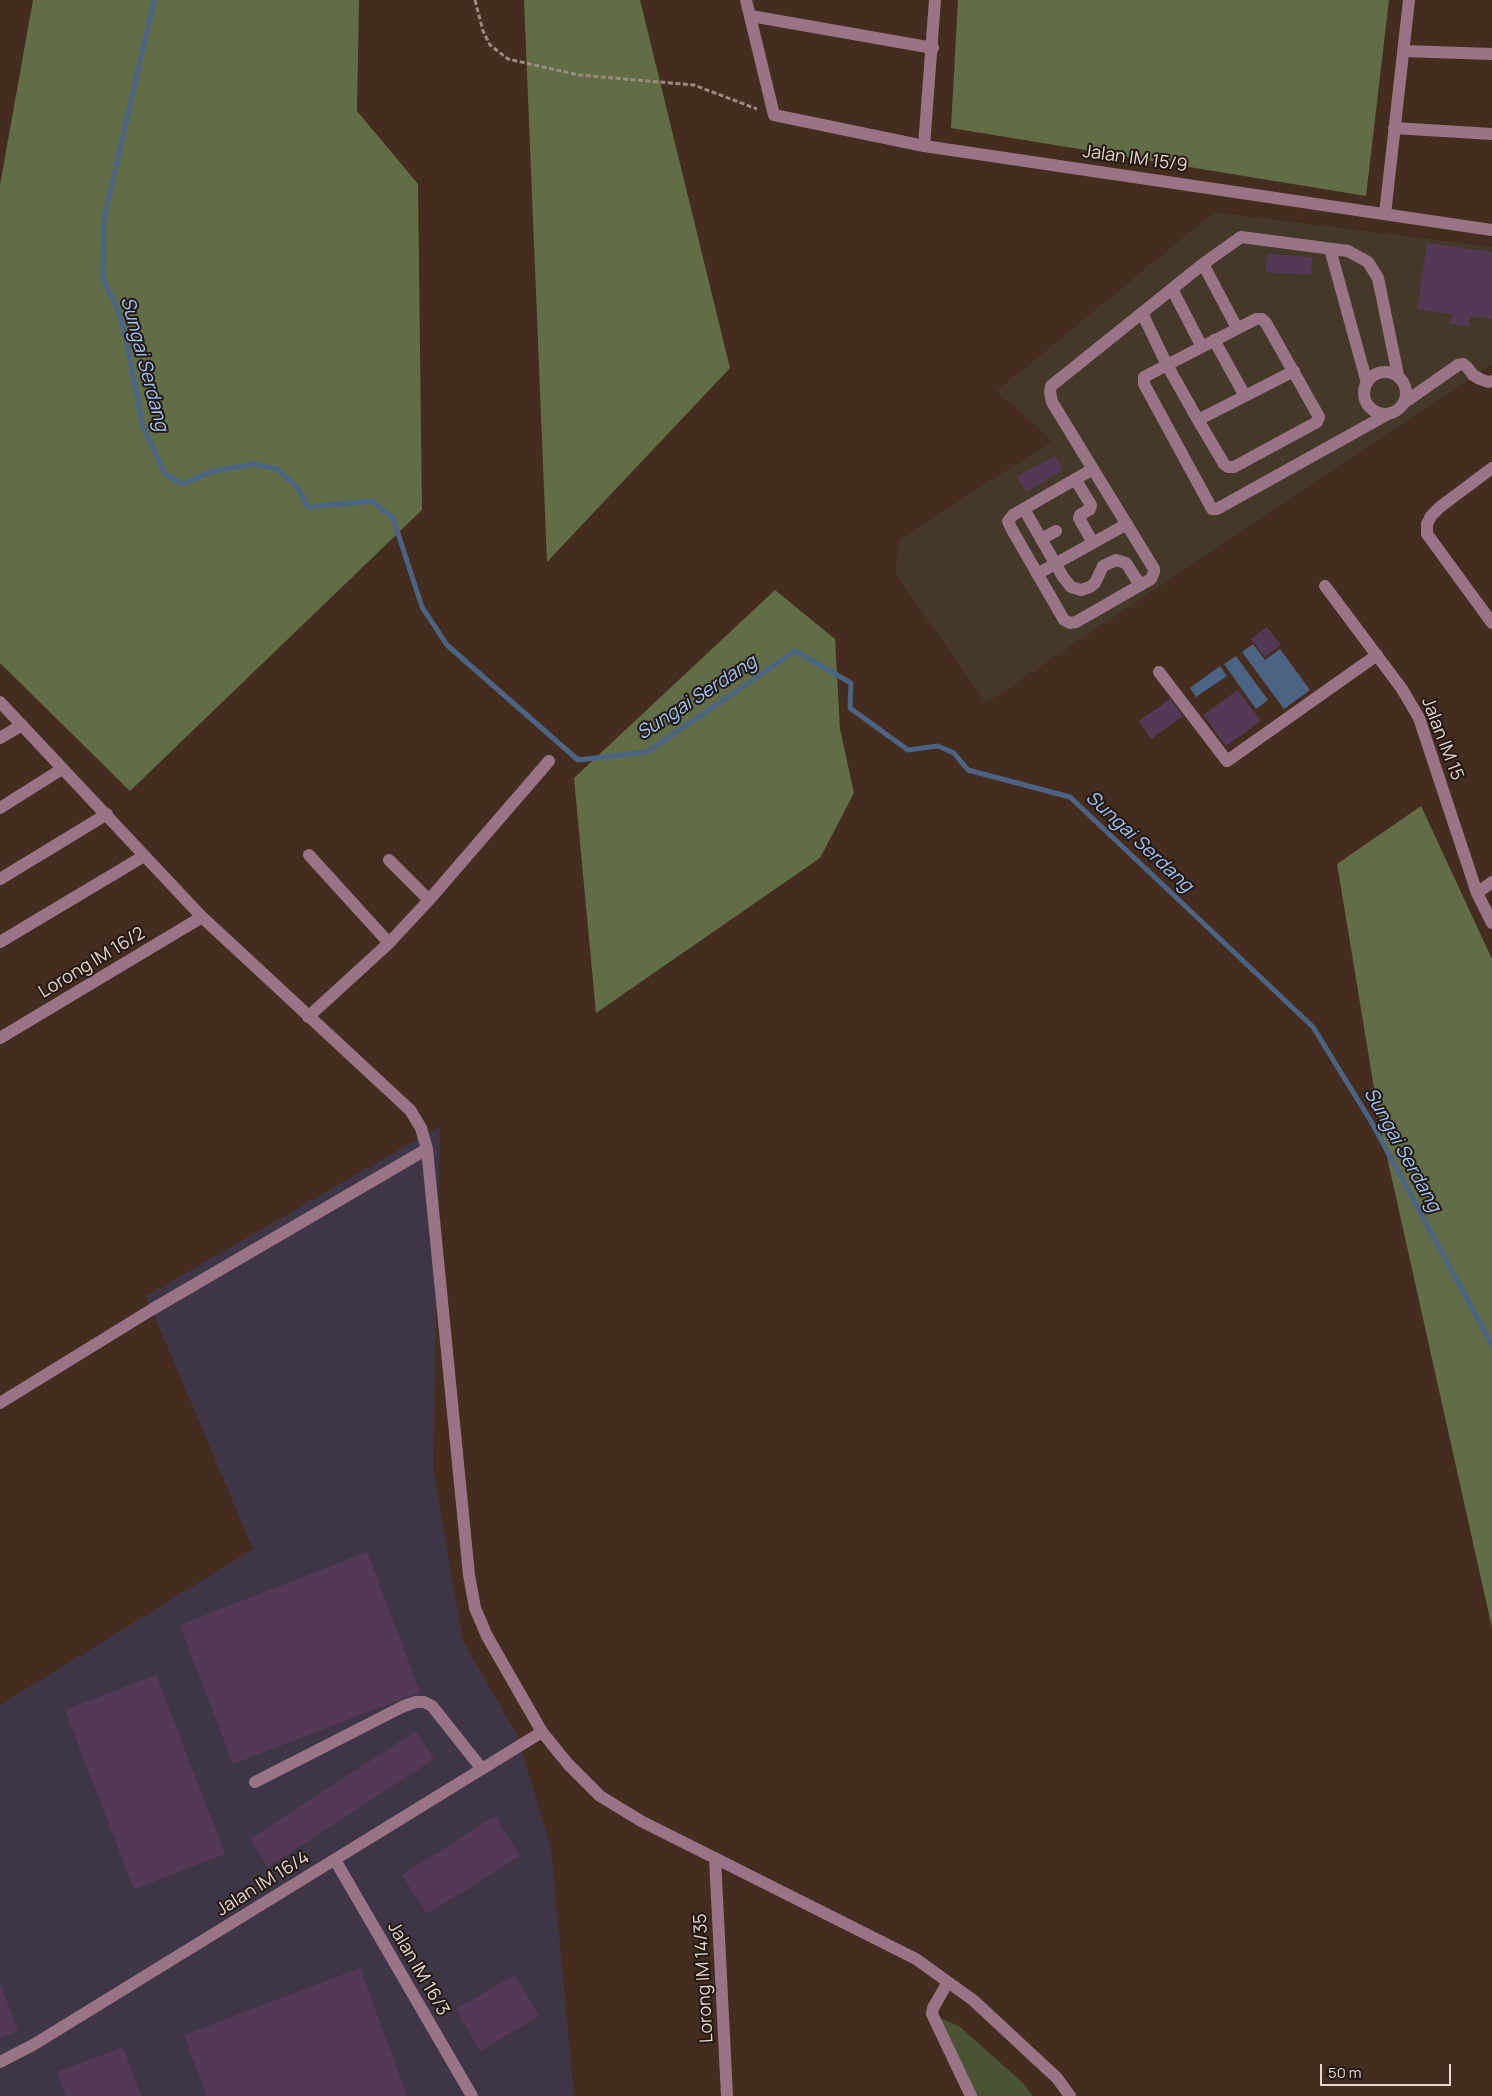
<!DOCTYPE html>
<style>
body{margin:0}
#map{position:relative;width:1492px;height:2096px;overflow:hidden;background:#442c1e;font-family:Manrope,sans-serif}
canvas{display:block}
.scale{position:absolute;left:1320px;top:2064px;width:131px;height:22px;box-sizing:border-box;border:2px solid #e7d7cf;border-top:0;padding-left:6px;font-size:15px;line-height:18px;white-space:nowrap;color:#e7d7cf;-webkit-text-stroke:4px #221711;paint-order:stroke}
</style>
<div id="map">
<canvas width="1492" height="2096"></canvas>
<div class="scale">50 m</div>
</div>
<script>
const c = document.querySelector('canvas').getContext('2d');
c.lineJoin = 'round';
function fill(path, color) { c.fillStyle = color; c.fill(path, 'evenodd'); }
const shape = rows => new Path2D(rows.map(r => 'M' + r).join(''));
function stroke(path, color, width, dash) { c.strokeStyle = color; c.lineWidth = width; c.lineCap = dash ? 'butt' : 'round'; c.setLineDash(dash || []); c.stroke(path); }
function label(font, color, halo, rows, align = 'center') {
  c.font = font + ' Manrope,sans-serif'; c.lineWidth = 4; c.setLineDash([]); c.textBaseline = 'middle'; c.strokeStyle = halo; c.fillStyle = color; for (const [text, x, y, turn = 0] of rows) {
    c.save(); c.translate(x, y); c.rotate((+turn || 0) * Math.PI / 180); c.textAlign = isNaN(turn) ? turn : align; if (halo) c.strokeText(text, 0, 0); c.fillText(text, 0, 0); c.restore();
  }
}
const industrial = shape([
 [440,1126,433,1468,463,1641,517,1735,551,1848,574,2096,0,2096,0,1705,253,1549,146,1296]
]);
const education = shape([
 [1214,212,1492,247,1492,364,986,703,895,573,900,539,1052,441,997,391]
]);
const green = shape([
 [936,2016,959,2026,1022,2082,1033,2096,976,2096]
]);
const forest = shape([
 [33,0,359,0,357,111,418,184,422,510,130,791,0,663,0,185],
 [524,0,640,0,730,368,547,562],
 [958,0,1389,0,1366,196,951,128],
 [775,590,835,639,840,729,854,793,820,858,596,1013,574,778],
 [1421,806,1492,959,1492,1628,1381,1130,1337,864]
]);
const water = shape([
 [1253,644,1265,660,1280,649,1310,690,1284,709,1242,652],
 [1236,656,1268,700,1256,709,1224,664],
 [1220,666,1227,676,1196,697,1190,688]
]);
const stream = shape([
 [154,0,104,219,103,279,118,310,126,339,143,427,165,474,183,484,213,471,254,464,277,469,297,487,308,507,372,501,393,518,422,607,447,645,578,760,647,752,795,651,851,683,850,708,908,750,938,746,954,753,968,770,1070,797,1313,1027,1372,1123,1492,1345]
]);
const building = shape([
 [1427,243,1492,252,1492,319,1470,316,1469,326,1450,324,1452,314,1417,309],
 [1267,254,1312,257,1311,275,1265,272],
 [1055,456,1063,470,1026,492,1017,477],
 [1267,627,1281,645,1265,657,1251,639],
 [1238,690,1261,721,1226,746,1203,715],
 [1170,699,1183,716,1151,739,1139,721],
 [367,1552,420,1692,233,1764,180,1625],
 [156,1675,225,1854,134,1889,65,1710],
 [416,1731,434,1759,268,1867,250,1839],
 [495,1816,520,1856,427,1914,402,1875],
 [360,1968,407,2096,207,2096,184,2035],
 [515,1975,539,2016,480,2051,456,2009],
 [1,1986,18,2031,0,2038,0,1987],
 [123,2047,141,2096,66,2096,57,2072]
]);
const path = shape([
 [475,0,483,31,490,45,508,59,579,75,694,85,757,109]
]);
const minor = shape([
 [746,0,774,115,924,146,1492,230],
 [751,16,933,48],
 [1403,51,1492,54],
 [1394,128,1492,134],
 [924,146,935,0],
 [1385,214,1409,0],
 [1330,249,1367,383],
 [1203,264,1237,328],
 [1172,289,1202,347],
 [1142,313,1167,365,1198,420,1224,464,1228,467,1234,467,1317,422,1319,417,1266,323,1262,319,1256,319,1167,365,1144,377,1144,384,1212,509,1217,509,1388,414],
 [1214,340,1245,396],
 '1364 393a21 21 0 1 1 42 0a21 21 0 1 1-42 0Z',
 [1405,402,1458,365,1463,364,1467,367,1473,375,1480,379,1488,382,1492,381],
 [1198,420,1294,371],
 [1492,468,1440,507,1431,516,1427,524,1427,534,1492,623],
 [1093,469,1013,515,1008,521,1011,528,1064,620,1070,623,1076,622,1151,579,1154,572,1154,569,1052,402,1050,392,1051,386,1203,264,1241,237,1348,251,1368,262,1378,278,1398,375],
 [1075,479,1091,505,1090,509,1080,515,1079,518,1093,543],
 [1024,509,1063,577,1071,587,1081,590,1090,587,1095,583,1103,566,1116,560,1126,563,1140,585],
 [1041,539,1056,531],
 [1037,574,1127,524],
 [1325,586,1402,689,1419,718,1477,893,1492,923],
 [1159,672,1227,761,1377,655],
 [0,702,202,917,410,1110,421,1128,427,1149,469,1575,475,1608,487,1636,542,1732,568,1764,600,1796,641,1821,916,1959,973,2000,1057,2078,1070,2096],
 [0,738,22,725],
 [0,808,62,769],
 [309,855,389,943],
 [389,860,429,900],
 [0,879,107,814],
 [1477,893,1492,882],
 [0,942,144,856],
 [308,1017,389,943,429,900,549,761],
 [0,1038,202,917],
 [0,1403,151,1310,427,1149],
 [255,1782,404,1706,416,1702,424,1702,432,1706,482,1769],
 [715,1858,727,2096],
 [335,1860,472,2096],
 [948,1982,933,2008,932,2014,971,2096],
 [0,2062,33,2045,542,1732]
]);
const streetNames = [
 ["Jalan IM 15/9",1135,159,8],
 ["Jalan IM 15",1442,739,69],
 ["Lorong IM 16/2",92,963,-31],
 ["Jalan IM 16/4",263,1884,-32],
 ["Jalan IM 16/3",418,1969,60],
 ["Lorong IM 14/35",704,1978,-93]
];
const waterNames = [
 ["Sungai Serdang",144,364,75],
 ["Sungai Serdang",697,698,-33],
 ["Sungai Serdang",1139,842,43],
 ["Sungai Serdang",1402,1150,61]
];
fill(industrial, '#3e3646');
fill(education, '#443829');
fill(green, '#4a5434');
fill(forest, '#616d46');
fill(water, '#4c6484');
stroke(stream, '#4c6484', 5);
fill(building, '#543956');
stroke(path, '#9d8a7f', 3, [5, 2.5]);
stroke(minor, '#997486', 12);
label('18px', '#e7d7cf', '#221711', streetNames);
label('italic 19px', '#9dc6fd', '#221711', waterNames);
</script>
